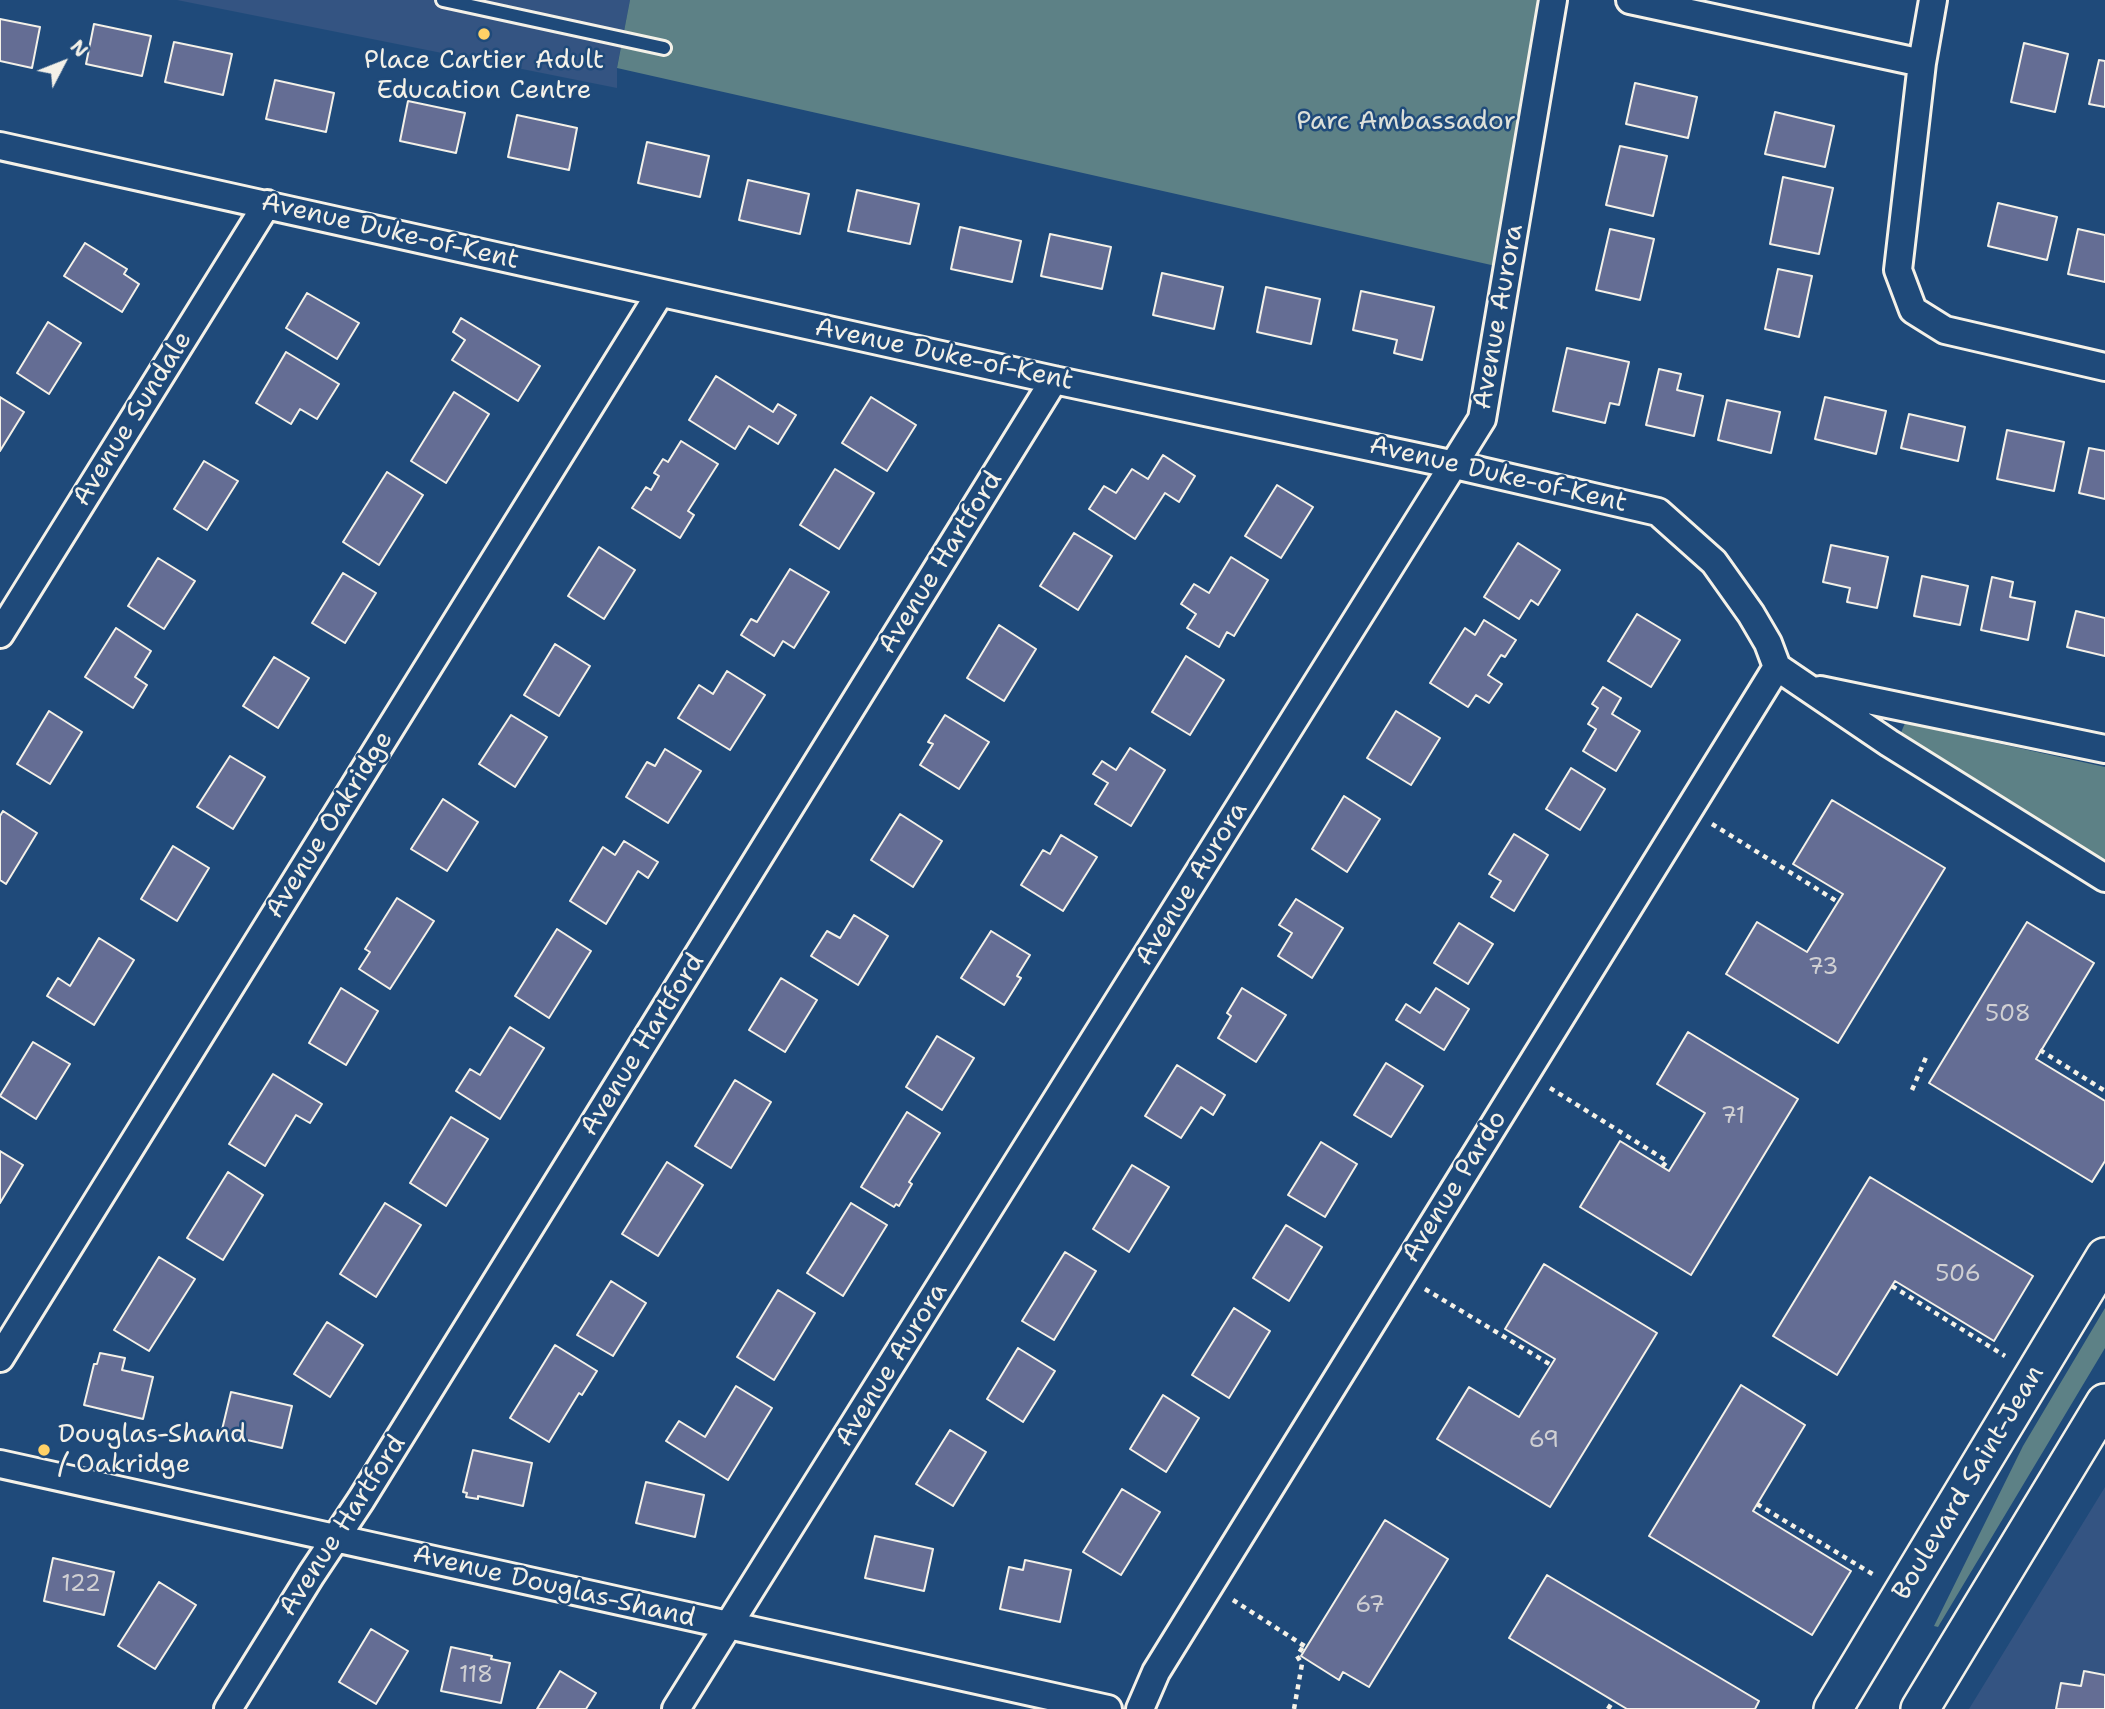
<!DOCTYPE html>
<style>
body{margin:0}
#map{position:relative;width:2105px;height:1709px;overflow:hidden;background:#1f4a7a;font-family:"Shantell Sans",sans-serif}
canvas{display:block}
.north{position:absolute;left:28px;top:28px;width:70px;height:70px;-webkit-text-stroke:5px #1f4a7a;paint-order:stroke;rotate:48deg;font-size:19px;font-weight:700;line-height:28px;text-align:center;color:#f4f1e8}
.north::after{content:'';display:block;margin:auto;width:24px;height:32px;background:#f4f1e8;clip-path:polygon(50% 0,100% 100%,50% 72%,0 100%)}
</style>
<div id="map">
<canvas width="2105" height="1709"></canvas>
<div class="north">N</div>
</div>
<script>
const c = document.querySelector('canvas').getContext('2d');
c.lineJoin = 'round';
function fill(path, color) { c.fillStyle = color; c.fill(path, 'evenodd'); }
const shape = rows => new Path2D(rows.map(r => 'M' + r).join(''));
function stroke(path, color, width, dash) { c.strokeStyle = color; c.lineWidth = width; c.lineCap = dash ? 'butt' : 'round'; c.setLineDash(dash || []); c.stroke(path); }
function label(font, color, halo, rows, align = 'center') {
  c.font = font + ' "Shantell Sans",sans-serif'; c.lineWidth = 5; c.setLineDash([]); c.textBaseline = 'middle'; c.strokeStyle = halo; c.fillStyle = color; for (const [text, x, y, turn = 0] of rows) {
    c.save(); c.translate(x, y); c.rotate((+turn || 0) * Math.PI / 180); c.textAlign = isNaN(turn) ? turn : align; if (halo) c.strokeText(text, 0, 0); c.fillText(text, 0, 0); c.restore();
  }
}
const built = shape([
 [177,0,630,0,617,67,617,88],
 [2105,1487,2105,1709,1969,1709]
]);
const green = shape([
 [630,0,1550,0,1509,269,617,68],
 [1905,723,2105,767,2105,861,1900,735],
 [2105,1308,2105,1348,1938,1627,1934,1626,2023,1446]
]);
const building = shape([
 [0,19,40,27,32,68,0,61,0,19],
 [94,24,151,36,142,76,86,64,94,24],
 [174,42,232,54,223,95,165,82,174,42],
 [2024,43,2068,54,2055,112,2011,102,2024,43],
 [2099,60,2105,61,2105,107,2089,104,2099,60],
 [275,80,334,93,326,132,266,119,275,80],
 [1635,83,1697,97,1688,138,1626,124,1635,83],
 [408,101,465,113,456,153,400,141,408,101],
 [1775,112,1834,126,1825,167,1765,154,1775,112],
 [517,115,577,128,569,170,508,157,517,115],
 [647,142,709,156,700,197,638,183,647,142],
 [1620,146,1667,156,1653,216,1606,205,1620,146],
 [1783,177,1833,188,1819,254,1770,244,1783,177],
 [748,180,809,194,800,234,739,220,748,180],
 [857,190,919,204,910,244,848,231,857,190],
 [1998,203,2057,217,2047,260,1988,246,1998,203],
 [960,227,1021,241,1012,282,951,269,960,227],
 [1610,229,1654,239,1640,300,1596,290,1610,229],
 [2078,229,2105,235,2105,282,2068,274,2078,229],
 [1050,234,1111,247,1102,289,1041,276,1050,234],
 [85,243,127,269,124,274,139,284,122,312,64,276,85,243],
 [1778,269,1812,276,1799,337,1765,329,1778,269],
 [1162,273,1223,287,1214,329,1153,315,1162,273],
 [1266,287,1320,299,1311,344,1257,332,1266,287],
 [1361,291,1434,307,1422,360,1394,353,1397,340,1353,330,1361,291],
 [307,293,359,323,337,359,286,328,307,293],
 [461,318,540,366,518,401,452,360,465,340,453,332,461,318],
 [48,322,81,343,49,394,17,373,48,322],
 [1567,348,1629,362,1619,405,1610,403,1605,423,1553,411,1567,348],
 [286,352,339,384,317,419,300,409,291,424,256,403,286,352],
 [1659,369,1681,374,1677,390,1703,396,1694,436,1646,425,1659,369],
 [716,376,773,412,778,404,796,415,778,444,749,426,735,449,689,420,716,376],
 [454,392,489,414,446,483,411,461,454,392],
 [0,397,24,412,0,451,0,397],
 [871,397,916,425,887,471,842,443,871,397],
 [1825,397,1886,411,1876,454,1815,439,1825,397],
 [1727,400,1780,412,1771,453,1718,440,1727,400],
 [1909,414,1965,427,1958,461,1901,448,1909,414],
 [2007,430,2064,442,2054,491,1997,479,2007,430],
 [681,441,718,464,688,511,694,515,680,538,632,508,646,487,651,490,659,476,654,473,663,459,668,462,681,441],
 [2089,448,2105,451,2105,499,2079,493,2089,448],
 [1163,455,1195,476,1179,502,1165,493,1135,539,1089,509,1104,486,1116,493,1132,469,1148,479,1163,455],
 [204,461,238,481,207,530,174,509,204,461],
 [835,469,874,493,839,549,800,525,835,469],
 [387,472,423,495,379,565,343,542,387,472],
 [1277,485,1313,507,1281,558,1245,536,1277,485],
 [1074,533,1112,556,1078,610,1040,586,1074,533],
 [1518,543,1560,570,1538,605,1531,600,1519,619,1484,597,1518,543],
 [1831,545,1888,557,1877,608,1847,602,1850,588,1823,582,1831,545],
 [599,547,635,570,604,619,568,596,599,547],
 [1231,557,1268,580,1234,636,1227,632,1219,647,1187,628,1196,614,1181,604,1194,584,1209,593,1231,557],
 [158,558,195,581,164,629,128,606,158,558],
 [790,569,829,592,794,648,783,641,774,656,741,635,751,619,757,622,790,569],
 [343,573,376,593,345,643,312,623,343,573],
 [1922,576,1968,586,1960,625,1914,616,1922,576],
 [1992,577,2013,582,2010,597,2035,602,2028,640,1981,630,1992,577],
 [2076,611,2105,618,2105,656,2067,647,2076,611],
 [1637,614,1680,640,1651,687,1608,661,1637,614],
 [1484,620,1516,640,1505,657,1501,655,1488,675,1502,684,1489,703,1476,695,1468,707,1430,683,1465,628,1475,635,1484,620],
 [999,625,1036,649,1004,701,967,678,999,625],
 [116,628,151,651,135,677,147,685,133,708,85,677,116,628],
 [555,644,590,666,559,716,524,695,555,644],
 [1186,656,1224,680,1190,735,1152,712,1186,656],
 [274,657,309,678,278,728,243,706,274,657],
 [727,671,765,695,730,750,678,718,699,685,713,694,727,671],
 [1603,687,1621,698,1612,714,1640,731,1616,771,1583,751,1596,729,1588,724,1598,708,1592,704,1603,687],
 [49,711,82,732,50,784,17,764,49,711],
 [1396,711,1440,738,1411,785,1367,758,1396,711],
 [511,715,547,737,515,787,479,764,511,715],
 [945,715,989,742,959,789,920,765,933,744,928,742,945,715],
 [1130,748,1165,770,1131,826,1095,804,1108,783,1093,774,1102,761,1116,770,1130,748],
 [665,749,701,771,668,823,626,797,647,762,655,766,665,749],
 [230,756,265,777,233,829,197,807,230,756],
 [1571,768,1605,789,1580,830,1546,809,1571,768],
 [1344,796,1380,819,1347,872,1312,849,1344,796],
 [443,799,478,822,447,871,411,849,443,799],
 [1832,800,1945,868,1838,1043,1726,974,1757,922,1807,952,1838,902,1843,894,1793,864,1832,800],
 [3,811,37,833,6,884,0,880,0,816,3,811],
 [900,814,942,841,913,887,871,860,900,814],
 [1514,834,1548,855,1514,911,1491,897,1501,881,1489,874,1514,834],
 [1061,835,1097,857,1063,911,1021,885,1043,850,1050,854,1061,835],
 [624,841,658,862,648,878,638,871,606,924,570,901,603,847,615,855,624,841],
 [173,846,209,868,177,921,141,899,173,846],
 [397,898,434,921,390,989,359,969,370,952,365,949,397,898],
 [1296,899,1343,928,1312,978,1278,956,1292,933,1279,925,1296,899],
 [854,915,888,936,858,985,811,956,827,931,840,938,854,915],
 [2027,922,2094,963,2036,1059,2105,1101,2105,1161,2092,1182,1929,1083,2027,922],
 [1459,923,1493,944,1468,984,1434,963,1459,923],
 [557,929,591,951,549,1018,515,996,557,929],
 [991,931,1030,955,1017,976,1021,978,1004,1005,961,978,991,931],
 [99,938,134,960,94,1025,47,996,58,978,70,986,99,938],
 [781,978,817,1000,785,1052,749,1030,781,978],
 [341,988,378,1011,346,1065,309,1043,341,988],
 [1242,988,1286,1015,1256,1062,1218,1038,1231,1016,1227,1013,1242,988],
 [1436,988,1469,1009,1444,1050,1396,1020,1406,1004,1420,1013,1436,988],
 [510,1027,544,1048,500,1119,456,1091,470,1069,480,1075,510,1027],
 [1688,1032,1798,1099,1691,1275,1580,1207,1620,1141,1669,1171,1705,1113,1657,1084,1688,1032],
 [937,1036,974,1058,942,1110,906,1087,937,1036],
 [33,1042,70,1064,36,1119,0,1096,33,1042],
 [1386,1063,1423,1086,1391,1137,1354,1115,1386,1063],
 [1177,1065,1225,1095,1213,1115,1201,1107,1181,1138,1145,1116,1177,1065],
 [273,1074,322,1104,310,1123,296,1115,265,1166,229,1144,273,1074],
 [735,1080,771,1102,731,1168,695,1146,735,1080],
 [907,1112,940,1133,909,1182,912,1184,899,1206,896,1204,894,1207,861,1187,907,1112],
 [451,1117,488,1139,446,1206,410,1183,451,1117],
 [1321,1142,1357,1164,1325,1217,1288,1195,1321,1142],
 [0,1151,23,1165,0,1203,0,1151],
 [667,1162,703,1185,658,1256,622,1234,667,1162],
 [1132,1165,1169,1187,1129,1252,1093,1229,1132,1165],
 [228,1172,263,1195,223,1260,187,1238,228,1172],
 [1870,1177,2033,1276,1994,1341,1895,1281,1837,1375,1773,1336,1870,1177],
 [385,1203,421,1225,376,1297,340,1274,385,1203],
 [851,1203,887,1225,843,1296,807,1273,851,1203],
 [1286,1225,1322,1247,1289,1301,1253,1278,1286,1225],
 [1065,1252,1096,1271,1054,1340,1022,1321,1065,1252],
 [159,1257,195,1279,149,1351,114,1330,159,1257],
 [1544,1264,1657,1333,1550,1507,1437,1439,1469,1387,1519,1417,1555,1359,1505,1329,1544,1264],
 [611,1281,646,1303,613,1356,577,1335,611,1281],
 [778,1290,815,1313,774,1380,737,1357,778,1290],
 [1234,1308,1270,1331,1229,1398,1192,1375,1234,1308],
 [327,1322,363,1345,330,1397,294,1374,327,1322],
 [555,1345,597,1371,582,1395,579,1393,549,1442,510,1418,555,1345],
 [1018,1348,1055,1371,1023,1422,987,1399,1018,1348],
 [100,1353,125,1358,122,1370,153,1377,143,1419,84,1405,94,1364,97,1364,100,1353],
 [1741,1385,1805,1425,1753,1511,1851,1571,1812,1635,1649,1536,1741,1385],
 [736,1386,772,1408,728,1480,666,1441,679,1421,705,1437,736,1386],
 [231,1392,292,1406,282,1448,221,1434,231,1392],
 [1163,1395,1199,1418,1166,1472,1130,1449,1163,1395],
 [950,1430,986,1452,953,1506,916,1484,950,1430],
 [473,1450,532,1463,523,1506,478,1496,478,1499,466,1497,467,1493,463,1492,473,1450],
 [646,1482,704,1495,695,1537,636,1523,646,1482],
 [1122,1489,1160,1512,1121,1575,1083,1552,1122,1489],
 [1385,1520,1448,1559,1369,1687,1343,1672,1339,1680,1301,1656,1385,1520],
 [875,1536,933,1549,924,1591,865,1578,875,1536],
 [53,1558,114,1572,104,1615,44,1601,53,1558],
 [1025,1560,1071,1570,1060,1622,1000,1609,1009,1567,1023,1570,1025,1560],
 [1547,1575,1759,1701,1755,1709,1627,1709,1509,1638,1547,1575],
 [159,1582,196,1605,155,1669,118,1646,159,1582],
 [371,1629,408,1651,376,1704,339,1682,371,1629],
 [451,1647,492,1656,491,1659,510,1663,501,1703,441,1691,451,1647],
 [560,1671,596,1693,586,1709,537,1709,560,1671],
 [2084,1671,2105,1675,2105,1709,2056,1709,2061,1683,2081,1686,2084,1671]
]);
const path = shape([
 [1712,824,1838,902],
 [2040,1050,2105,1091],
 [1550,1088,1667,1161,1662,1167],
 [1912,1090,1927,1055],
 [1892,1286,2005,1356],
 [1425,1289,1551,1365],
 [1757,1504,1874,1575],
 [1233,1600,1306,1647],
 [1294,1709,1302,1664,1297,1656,1304,1645],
 [1608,1709,1613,1701]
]);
const lane = shape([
 [443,0,664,48]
]);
const street = shape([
 [1630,0,1922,63],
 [1933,0,1922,63,1898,270,1913,310,1945,330,2105,367],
 [0,146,1054,380,1455,465,1658,512,1714,562,1751,614,1768,643,1777,667,1889,743,2105,878],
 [0,634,267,204],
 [1820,690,2105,749],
 [0,1358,660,293],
 [0,1464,1108,1709],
 [228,1709,311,1575,361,1500,1054,380],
 [676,1709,1482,419,1553,0],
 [1140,1709,1156,1672,1777,667]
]);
const secondary = shape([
 [1833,1709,2105,1257],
 [1920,1709,2105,1403]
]);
const markers = [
 [484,34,7,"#ffd166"],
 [44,1450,7,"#ffd166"]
];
const numberNames = [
 ["73",1823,968],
 ["508",2008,1015],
 ["71",1733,1117],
 ["506",1958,1275],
 ["69",1544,1441],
 ["122",81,1585],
 ["67",1370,1606],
 ["118",476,1676]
];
const poiNames = [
 ["Place Cartier Adult",484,61],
 ["Education Centre",484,91],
 ["Douglas-Shand",58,1435,"left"],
 ["/ Oakridge",58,1465,"left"]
];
const parkNames = [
 ["Parc Ambassador",1406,122]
];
const streetNames = [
 ["Avenue Duke-of-Kent",390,232,13],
 ["Avenue Aurora",1499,317,-80],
 ["Avenue Duke-of-Kent",944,355,12],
 ["Avenue Sundale",133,419,-58],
 ["Avenue Duke-of-Kent",1498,475,13],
 ["Avenue Hartford",941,563,-58],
 ["Avenue Oakridge",330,825,-58],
 ["Avenue Aurora",1192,884,-58],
 ["Avenue Hartford",643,1045,-58],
 ["Avenue Pardo",1455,1187,-58],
 ["Avenue Aurora",892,1365,-58],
 ["Boulevard Saint-Jean",1969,1483,-59],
 ["Avenue Hartford",343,1526,-57],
 ["Avenue Douglas-Shand",554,1587,13]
];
fill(built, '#345482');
fill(green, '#5d8186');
fill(building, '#646d94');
stroke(building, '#f4f1e8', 2);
stroke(lane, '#f4f1e8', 18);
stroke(street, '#f4f1e8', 32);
stroke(secondary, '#f4f1e8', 42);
stroke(path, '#f4f1e8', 4.5, [5, 5]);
stroke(lane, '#1f4a7a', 12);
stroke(street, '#1f4a7a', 26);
stroke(secondary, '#1f4a7a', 37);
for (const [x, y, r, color] of markers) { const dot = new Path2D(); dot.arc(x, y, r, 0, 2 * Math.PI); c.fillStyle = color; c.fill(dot); stroke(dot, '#1f4a7a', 2.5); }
label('23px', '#d0d0d3', null, numberNames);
label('26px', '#f4f1e8', '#1f4a7a', poiNames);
label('26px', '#dde0d9', '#1f4a7a', parkNames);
label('26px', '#f4f1e8', '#1f4a7a', streetNames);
</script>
